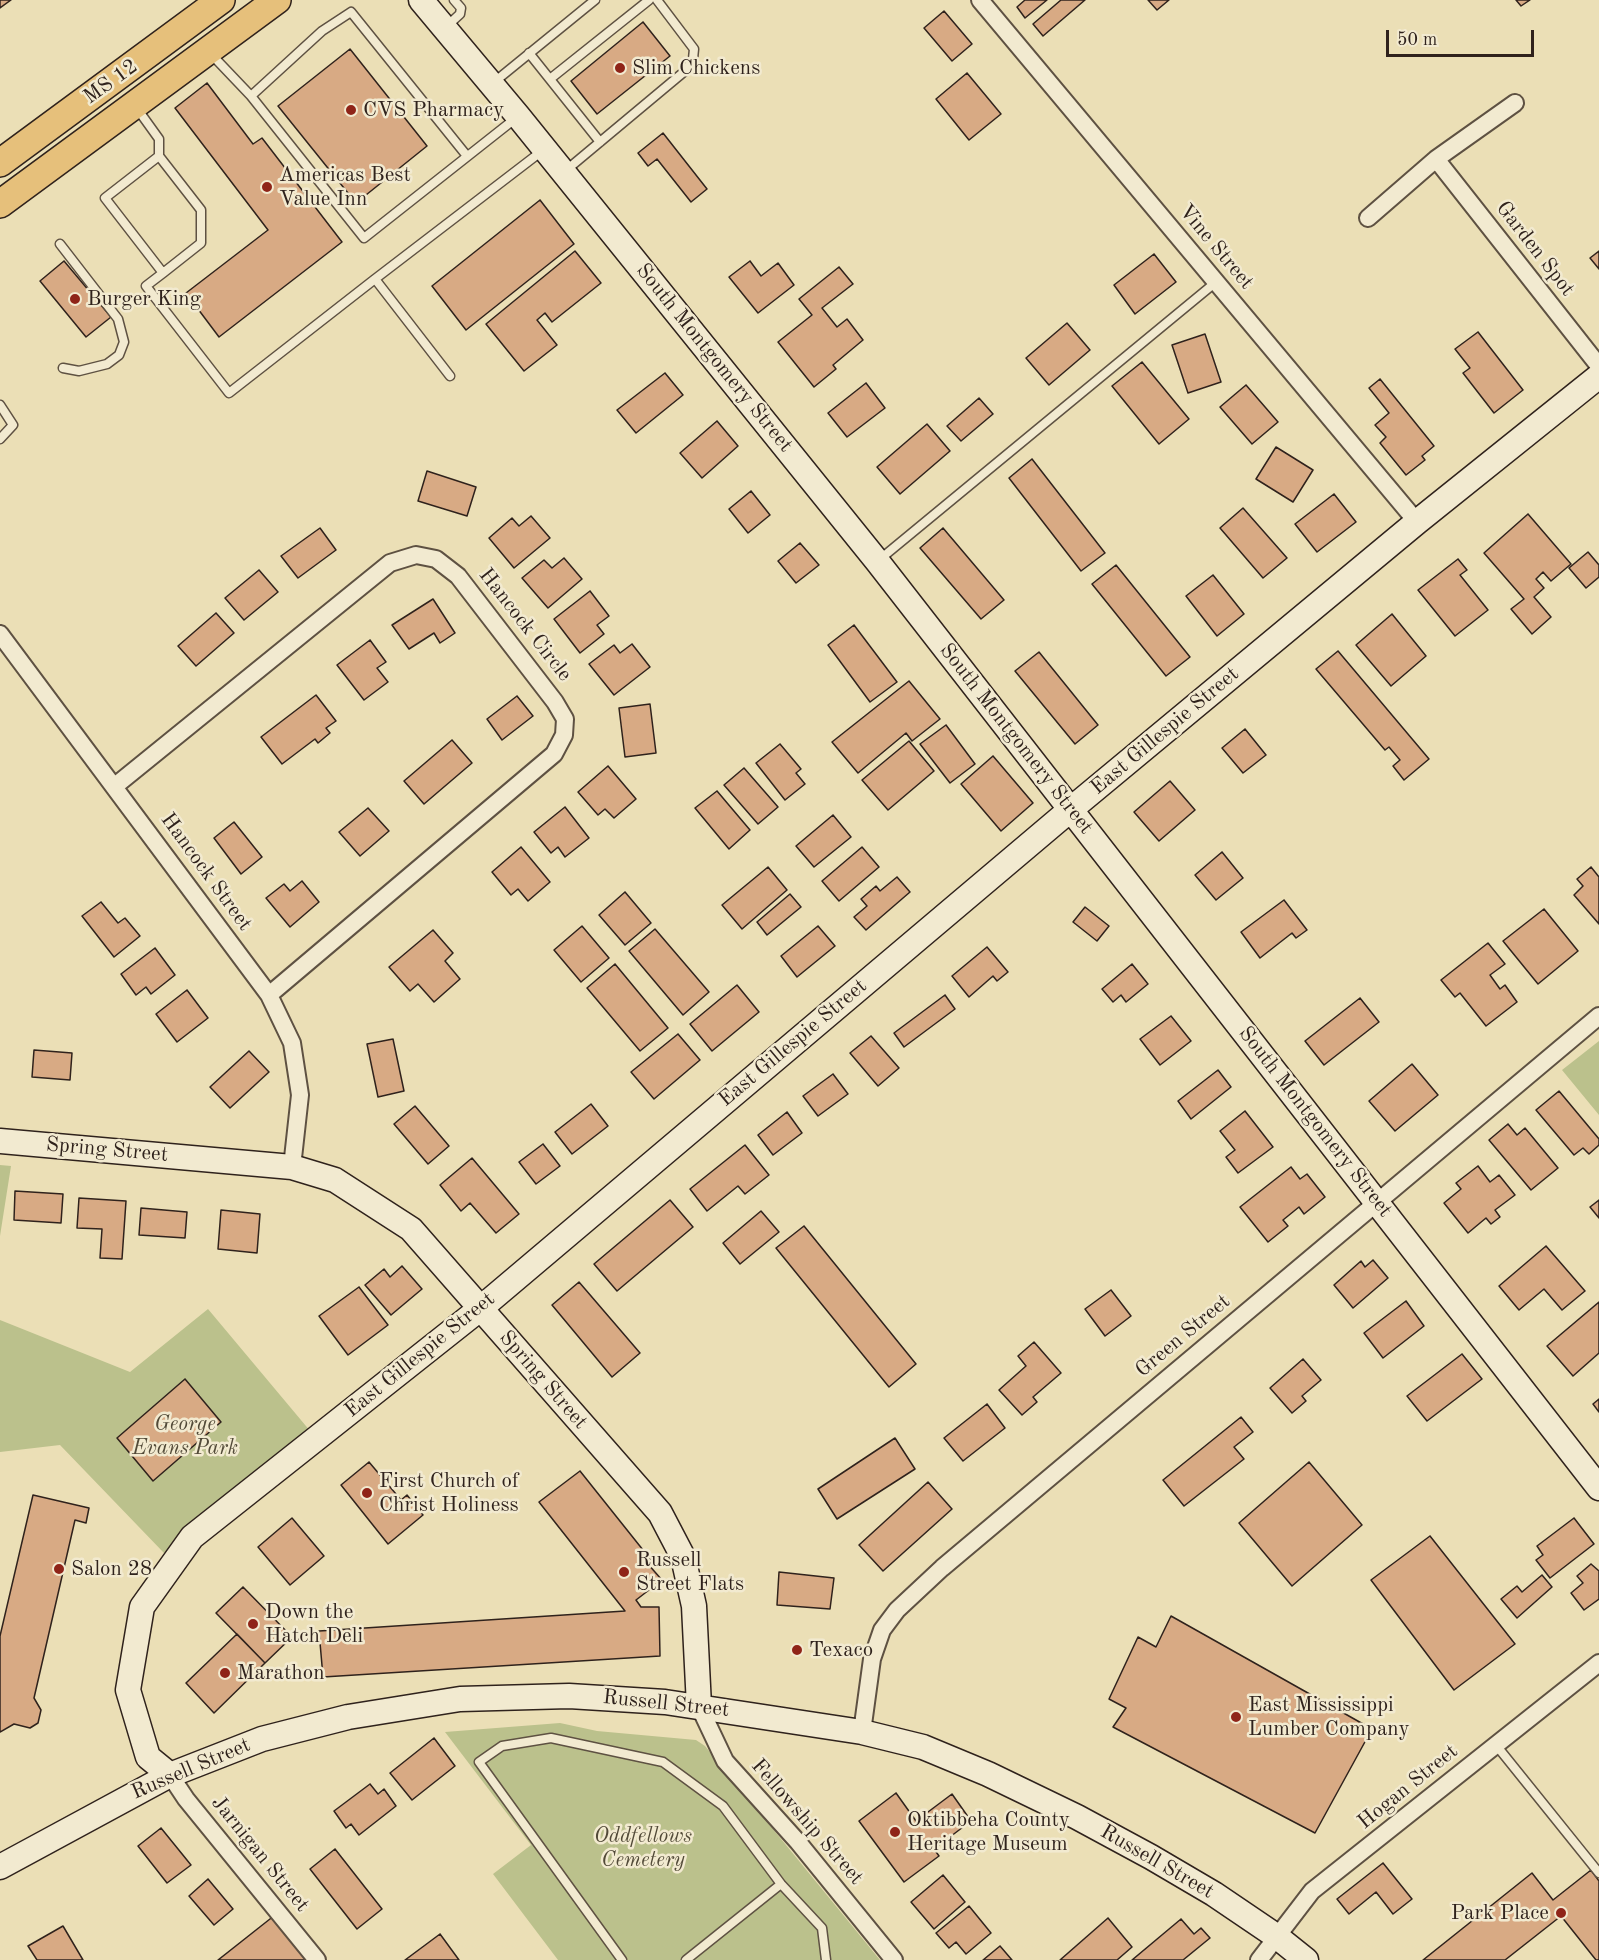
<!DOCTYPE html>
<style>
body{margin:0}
#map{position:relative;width:1599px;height:1960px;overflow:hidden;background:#ebdfb6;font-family:"Old Standard TT",serif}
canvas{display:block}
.scale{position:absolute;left:1386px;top:30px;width:148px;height:27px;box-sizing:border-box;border:3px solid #2f221c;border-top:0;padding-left:8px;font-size:18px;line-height:21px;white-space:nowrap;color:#2f221c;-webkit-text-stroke:4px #f2ead0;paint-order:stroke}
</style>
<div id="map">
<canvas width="1599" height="1960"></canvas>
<div class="scale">50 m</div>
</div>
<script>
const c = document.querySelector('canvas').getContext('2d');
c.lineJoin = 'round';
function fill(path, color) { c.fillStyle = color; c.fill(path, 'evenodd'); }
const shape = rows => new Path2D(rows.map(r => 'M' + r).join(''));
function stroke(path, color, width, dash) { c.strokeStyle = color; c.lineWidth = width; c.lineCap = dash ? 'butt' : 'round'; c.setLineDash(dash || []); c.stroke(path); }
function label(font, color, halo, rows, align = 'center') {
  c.font = font + ' "Old Standard TT",serif'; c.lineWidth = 5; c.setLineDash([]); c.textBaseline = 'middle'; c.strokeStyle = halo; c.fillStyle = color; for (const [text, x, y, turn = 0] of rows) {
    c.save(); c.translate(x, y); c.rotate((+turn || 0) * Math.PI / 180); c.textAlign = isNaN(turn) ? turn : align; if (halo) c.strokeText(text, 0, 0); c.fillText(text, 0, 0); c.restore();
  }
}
const green = shape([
 [1599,1041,1599,1115,1562,1070],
 [0,1165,11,1166,0,1236],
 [208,1309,316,1438,192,1537,164,1553,60,1445,0,1452,0,1320,130,1372],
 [560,1723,597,1731,696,1740,705,1746,880,1960,558,1960,493,1874,531,1845,445,1732]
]);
const building = shape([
 [0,0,11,0,0,8,0,0],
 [1025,0,1047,0,1025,18,1017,7,1025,0],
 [1061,0,1085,0,1043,36,1033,24,1061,0],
 [1148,0,1169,0,1157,10,1148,0],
 [1516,0,1530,0,1521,6,1516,0],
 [944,11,972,44,952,61,924,28,944,11],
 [643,22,670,56,597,114,571,81,643,22],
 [350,49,427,146,356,203,278,106,350,49],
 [967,73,1001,114,969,140,936,99,967,73],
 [207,83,253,144,262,138,342,242,219,337,186,293,268,230,175,108,207,83],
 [663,133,707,189,691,202,657,159,648,166,638,153,663,133],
 [540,200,574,244,466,330,432,286,540,200],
 [575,251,601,283,552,322,545,313,537,320,557,345,524,371,486,324,575,251],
 [1599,251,1599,269,1590,258,1599,251],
 [1154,254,1176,282,1135,314,1114,285,1154,254],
 [64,261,111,317,86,337,40,281,64,261],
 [750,261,761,276,778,263,794,285,758,313,729,277,750,261],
 [839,267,853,284,822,308,837,327,847,319,863,340,833,365,836,369,814,387,778,342,812,315,799,299,839,267],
 [1067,323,1090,350,1049,385,1026,358,1067,323],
 [1478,332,1523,390,1494,413,1463,373,1470,368,1455,349,1478,332],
 [1205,334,1221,382,1188,393,1172,345,1205,334],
 [1142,362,1189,419,1159,444,1112,386,1142,362],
 [665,373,683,395,636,433,617,410,665,373],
 [1380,379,1434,446,1422,456,1425,460,1406,475,1380,443,1386,437,1375,425,1389,413,1369,388,1380,379],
 [866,383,885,408,847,437,828,413,866,383],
 [1246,385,1278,422,1252,444,1220,407,1246,385],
 [979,398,993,414,961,441,947,426,979,398],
 [717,421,738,446,702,478,680,453,717,421],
 [927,424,950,451,900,494,877,467,927,424],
 [1276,447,1313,470,1293,502,1256,479,1276,447],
 [1032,459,1105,553,1081,571,1009,478,1032,459],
 [427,471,476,487,467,516,418,501,427,471],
 [751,491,770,515,748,533,729,509,751,491],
 [1334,494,1356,522,1317,552,1295,524,1334,494],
 [1243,508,1287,558,1263,578,1220,528,1243,508],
 [1528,514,1571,564,1551,581,1543,572,1536,579,1544,588,1534,597,1551,617,1532,634,1511,609,1524,599,1484,553,1528,514],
 [531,516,550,538,514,568,489,538,512,518,519,526,531,516],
 [320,528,336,550,298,578,281,556,320,528],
 [943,528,1004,600,981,619,920,548,943,528],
 [800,543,819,565,796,583,778,561,800,543],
 [1588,552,1599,565,1599,577,1586,588,1569,568,1588,552],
 [564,558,582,579,548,608,522,578,544,560,552,568,564,558],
 [1458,559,1467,570,1460,575,1488,610,1455,636,1418,590,1458,559],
 [1116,565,1190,657,1166,676,1092,584,1116,565],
 [259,570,278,592,244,620,225,598,259,570],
 [1213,575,1244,614,1217,636,1186,596,1213,575],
 [590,591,609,616,597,625,604,634,580,653,554,619,590,591],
 [433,599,455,633,440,643,434,633,409,649,392,625,433,599],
 [216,613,234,633,196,666,178,646,216,613],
 [1392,614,1426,656,1391,686,1356,645,1392,614],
 [854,625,897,682,870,702,828,645,854,625],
 [370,640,386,662,377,668,388,682,364,700,337,665,370,640],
 [632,644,650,667,614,695,589,664,614,645,620,653,632,644],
 [1338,651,1429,759,1404,780,1393,766,1400,760,1389,747,1385,750,1316,669,1338,651],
 [1039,652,1098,725,1075,744,1015,671,1039,652],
 [909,681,940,719,912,741,906,733,858,773,832,742,909,681],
 [316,695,336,721,326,728,330,733,318,743,315,739,282,764,261,737,316,695],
 [517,696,533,716,502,740,487,719,517,696],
 [650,704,656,753,625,757,619,708,650,704],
 [946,725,975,764,950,783,920,744,946,725],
 [1245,729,1266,755,1243,773,1222,748,1245,729],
 [452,740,472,763,424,804,404,781,452,740],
 [909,741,934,771,888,810,862,780,909,741],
 [780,744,801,769,796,773,805,784,785,800,756,763,780,744],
 [993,756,1033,803,1001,831,961,784,993,756],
 [608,766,636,799,614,818,605,809,598,815,578,792,608,766],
 [744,768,778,807,758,824,724,785,744,768],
 [1170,781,1195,810,1159,841,1134,812,1170,781],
 [717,791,750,830,729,849,695,808,717,791],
 [565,807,589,838,565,857,558,847,551,853,534,832,565,807],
 [368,808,389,831,360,856,339,832,368,808],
 [833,815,851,837,814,867,796,846,833,815],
 [234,822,262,857,241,874,214,838,234,822],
 [521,847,550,882,528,901,518,889,511,895,492,872,521,847],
 [862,847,879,867,839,901,822,881,862,847],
 [1222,852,1243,878,1216,900,1195,875,1222,852],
 [768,867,787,890,742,929,722,905,768,867],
 [1591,867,1599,877,1599,924,1574,895,1583,886,1577,879,1591,867],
 [897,877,910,892,866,930,854,917,867,906,861,899,876,886,880,891,897,877],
 [302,881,319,902,290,927,266,898,284,884,290,891,302,881],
 [625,892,651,923,625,945,599,915,625,892],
 [790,894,801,907,767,935,757,922,790,894],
 [1284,900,1307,930,1296,938,1292,933,1260,958,1241,932,1284,900],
 [101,902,118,923,125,918,140,936,114,957,82,916,101,902],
 [1085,907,1109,926,1097,941,1073,922,1085,907],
 [1544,909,1578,951,1538,984,1503,941,1544,909],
 [582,926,609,958,581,982,554,950,582,926],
 [818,926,835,946,797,977,781,956,818,926],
 [655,929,709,992,683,1015,629,951,655,929],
 [433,930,453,953,445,961,460,979,434,1002,418,984,410,991,389,967,433,930],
 [1488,943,1505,964,1490,975,1500,989,1505,985,1517,1002,1486,1026,1460,993,1455,997,1441,980,1488,943],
 [987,947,1008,972,997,981,993,976,969,997,952,976,987,947],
 [155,948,175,975,151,994,146,987,136,995,121,974,155,948],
 [615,964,668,1028,640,1051,587,988,615,964],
 [1132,964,1148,984,1126,1002,1121,995,1113,1002,1102,989,1132,964],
 [737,985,759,1012,712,1051,690,1024,737,985],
 [187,990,208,1018,177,1042,156,1014,187,990],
 [945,995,955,1009,904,1047,894,1033,945,995],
 [1360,998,1379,1022,1324,1065,1305,1041,1360,998],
 [1171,1016,1191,1041,1160,1065,1140,1039,1171,1016],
 [678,1034,700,1060,654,1099,631,1072,678,1034],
 [871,1036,899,1068,878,1086,850,1053,871,1036],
 [393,1039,404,1091,378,1097,367,1044,393,1039],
 [34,1050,72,1053,70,1080,32,1077,34,1050],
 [249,1051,269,1072,230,1108,210,1087,249,1051],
 [1412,1064,1438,1095,1395,1131,1369,1101,1412,1064],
 [1218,1070,1231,1087,1191,1119,1178,1101,1218,1070],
 [833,1074,848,1094,818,1116,803,1096,833,1074],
 [1559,1091,1599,1139,1599,1145,1589,1154,1583,1148,1574,1155,1536,1110,1559,1091],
 [591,1104,608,1126,572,1154,555,1132,591,1104],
 [415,1106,449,1146,428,1164,394,1124,415,1106],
 [1245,1111,1273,1147,1238,1173,1226,1157,1235,1150,1220,1131,1245,1111],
 [787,1112,802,1133,773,1155,758,1135,787,1112],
 [1508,1124,1517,1135,1525,1128,1558,1168,1531,1190,1489,1140,1508,1124],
 [543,1144,560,1166,536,1184,519,1162,543,1144],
 [745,1145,769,1175,745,1194,738,1186,707,1211,690,1189,745,1145],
 [472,1158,519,1214,496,1233,470,1203,461,1211,440,1185,472,1158],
 [1478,1166,1490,1182,1499,1175,1515,1195,1495,1210,1500,1217,1491,1224,1486,1218,1468,1233,1444,1203,1461,1189,1456,1183,1478,1166],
 [1291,1167,1300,1179,1307,1174,1325,1197,1304,1214,1299,1207,1283,1220,1288,1226,1268,1242,1240,1207,1291,1167],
 [15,1191,63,1194,61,1223,14,1220,15,1191],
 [79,1198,126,1201,122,1259,100,1258,102,1229,77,1228,79,1198],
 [670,1200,693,1227,617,1291,594,1264,670,1200],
 [1599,1200,1599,1218,1590,1207,1599,1200],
 [141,1208,187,1212,185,1238,139,1235,141,1208],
 [221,1210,260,1214,257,1253,218,1249,221,1210],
 [761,1211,779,1232,740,1264,723,1243,761,1211],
 [804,1226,916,1364,889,1387,776,1248,804,1226],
 [1546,1246,1585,1291,1562,1310,1544,1289,1519,1310,1499,1286,1546,1246],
 [1373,1260,1388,1278,1353,1308,1334,1285,1361,1261,1365,1267,1373,1260],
 [402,1266,422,1289,391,1315,365,1285,384,1269,390,1277,402,1266],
 [579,1282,640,1353,612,1377,552,1305,579,1282],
 [359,1287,388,1325,348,1355,319,1316,359,1287],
 [1111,1290,1131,1316,1105,1336,1085,1309,1111,1290],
 [1406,1301,1424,1326,1383,1358,1364,1333,1406,1301],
 [1599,1302,1599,1353,1573,1376,1547,1346,1599,1302],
 [1034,1342,1061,1373,1033,1397,1037,1402,1022,1415,999,1390,1026,1366,1018,1356,1034,1342],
 [1462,1354,1482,1379,1427,1421,1407,1396,1462,1354],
 [1303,1359,1321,1380,1302,1396,1306,1401,1292,1413,1270,1388,1303,1359],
 [185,1379,221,1422,153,1481,117,1438,185,1379],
 [1599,1399,1599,1412,1593,1404,1599,1399],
 [987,1404,1005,1428,963,1461,944,1438,987,1404],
 [1241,1417,1253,1432,1234,1447,1244,1459,1184,1506,1163,1480,1241,1417],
 [895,1438,915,1469,837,1519,818,1489,895,1438],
 [369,1462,401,1500,407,1495,423,1515,388,1544,341,1485,369,1462],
 [1309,1462,1362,1525,1292,1586,1239,1523,1309,1462],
 [580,1471,651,1560,647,1563,662,1580,636,1600,641,1607,659,1607,660,1656,323,1677,319,1631,625,1611,539,1502,580,1471],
 [928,1482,952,1509,883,1571,859,1545,928,1482],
 [33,1495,89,1508,86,1523,75,1520,34,1698,41,1710,38,1723,30,1728,14,1724,0,1732,0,1636,33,1495],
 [292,1518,324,1556,290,1585,258,1547,292,1518],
 [1574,1518,1594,1544,1550,1578,1536,1560,1543,1555,1537,1546,1574,1518],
 [1430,1536,1515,1644,1454,1690,1371,1580,1430,1536],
 [1591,1564,1599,1571,1599,1599,1584,1610,1571,1593,1583,1583,1577,1576,1591,1564],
 [779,1572,834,1578,830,1609,777,1605,779,1572],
 [1542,1575,1552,1587,1517,1618,1501,1599,1517,1586,1522,1592,1542,1575],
 [243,1587,292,1637,265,1663,216,1613,243,1587],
 [1171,1616,1372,1729,1315,1833,1113,1727,1126,1708,1109,1699,1138,1637,1156,1647,1171,1616],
 [237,1634,265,1663,214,1713,186,1683,237,1634],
 [434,1738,455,1766,412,1800,390,1773,434,1738],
 [370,1784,378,1794,384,1789,396,1806,359,1835,351,1824,346,1828,334,1811,370,1784],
 [896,1793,916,1821,952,1794,971,1821,934,1849,939,1856,904,1882,859,1821,896,1793],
 [161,1828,191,1865,167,1883,138,1846,161,1828],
 [335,1849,382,1909,357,1929,310,1869,335,1849],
 [1383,1863,1412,1899,1393,1914,1376,1892,1349,1914,1337,1899,1383,1863],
 [1591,1870,1599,1881,1599,1960,1596,1960,1561,1916,1505,1960,1423,1960,1532,1873,1553,1900,1591,1870],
 [943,1875,965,1902,934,1929,911,1902,943,1875],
 [208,1879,233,1909,214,1925,189,1896,208,1879],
 [969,1906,991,1933,966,1954,956,1942,949,1948,936,1933,969,1906],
 [275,1915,310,1960,218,1960,275,1915],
 [1108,1918,1132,1947,1117,1960,1060,1960,1108,1918],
 [1181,1919,1194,1934,1201,1928,1210,1938,1183,1960,1132,1960,1181,1919],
 [63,1926,83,1960,37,1960,28,1946,63,1926],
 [440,1934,459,1960,405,1960,440,1934],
 [1000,1946,1012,1960,983,1960,1000,1946]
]);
const lane = shape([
 [447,26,460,14,461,8,454,0],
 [529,53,600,142],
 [211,54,251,96,364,238,516,118],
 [550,79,649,0],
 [493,83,595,0],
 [251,96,322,31,351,12,467,156],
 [136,107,159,139,159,156],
 [564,172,685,71,693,59,694,49,657,0],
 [60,244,118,319,124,342,119,355,107,364,79,371,63,368],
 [163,273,105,198,159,156,201,210,201,243,163,273,146,286,229,393,375,279],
 [450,376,375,279,542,151],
 [0,405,13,425,0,439],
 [879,560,1216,282],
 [1496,1745,1599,1873],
 [622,1960,479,1762,502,1746,551,1738,663,1762,723,1806,781,1884,822,1928,826,1960],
 [686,1960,781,1884]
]);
const street = shape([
 [980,0,1417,522],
 [1436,159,1599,366],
 [1368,218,1436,159,1515,103],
 [0,634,269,995,292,1043,300,1095,292,1167],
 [115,786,390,563,416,555,436,559,458,576,555,702,565,719,564,735,554,754,269,995],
 [699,1706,725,1761,798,1842,894,1960],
 [862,1732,872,1659,882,1630,897,1610,942,1568,1599,1016],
 [170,1775,186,1799,317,1960],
 [1259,1960,1312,1891,1599,1663]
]);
const secondary = shape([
 [421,0,518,116,877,561,1599,1488],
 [0,1141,292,1167,335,1180,411,1229,660,1513,683,1557,694,1606,699,1706],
 [170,1775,148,1757,128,1690,142,1607,192,1537,481,1308,1070,810,1417,522,1599,376],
 [0,1867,170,1775,262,1739,348,1717,460,1699,569,1696,665,1702,862,1732,923,1747,988,1774,1077,1817,1151,1857,1214,1894,1276,1936,1306,1960]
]);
const primary = shape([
 [0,163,221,0],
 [0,204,277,0]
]);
const markers = [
 [620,68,6,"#8f2418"],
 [351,110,6,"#8f2418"],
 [267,187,6,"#8f2418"],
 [75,299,6,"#8f2418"],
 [367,1493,6,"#8f2418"],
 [59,1569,6,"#8f2418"],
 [624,1572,6,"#8f2418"],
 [253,1624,6,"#8f2418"],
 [797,1650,6,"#8f2418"],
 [225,1673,6,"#8f2418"],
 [1236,1717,6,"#8f2418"],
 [895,1832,6,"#8f2418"],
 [1561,1913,6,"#8f2418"]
];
const poiNames = [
 ["Slim Chickens",632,68],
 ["CVS Pharmacy",363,110],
 ["Americas Best",279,175],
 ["Value Inn",279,199],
 ["Burger King",87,299],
 ["First Church of",379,1481],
 ["Christ Holiness",379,1505],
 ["Russell",636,1560],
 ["Street Flats",636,1584],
 ["Salon 28",71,1569],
 ["Down the",265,1612],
 ["Hatch Deli",265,1636],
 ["Texaco",809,1650],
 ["Marathon",237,1673],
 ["East Mississippi",1248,1705],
 ["Lumber Company",1248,1729],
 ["Oktibbeha County",907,1820],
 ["Heritage Museum",907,1844],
 ["Park Place",1549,1913,"right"]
];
const streetNames = [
 ["MS 12",111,82,-36],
 ["Vine Street",1216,247,50],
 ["Garden Spot",1535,249,52],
 ["South Montgomery Street",714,358,51],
 ["Hancock Circle",525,625,52],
 ["East Gillespie Street",1165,731,-40],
 ["South Montgomery Street",1016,739,52],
 ["Hancock Street",206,872,54],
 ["East Gillespie Street",793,1043,-40],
 ["South Montgomery Street",1315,1122,52],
 ["Spring Street",107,1150,5],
 ["Green Street",1183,1336,-40],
 ["East Gillespie Street",420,1355,-39],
 ["Spring Street",543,1380,49],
 ["Russell Street",666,1704,6],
 ["Russell Street",191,1769,-23],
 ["Hogan Street",1408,1787,-39],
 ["Fellowship Street",807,1822,49],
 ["Jarnigan Street",260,1854,51],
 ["Russell Street",1157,1862,30]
];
const parkNames = [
 ["George",185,1424],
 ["Evans Park",185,1448],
 ["Oddfellows",643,1836],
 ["Cemetery",643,1860]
];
fill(green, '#bbc18c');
fill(building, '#d8aa84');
stroke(building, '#2f221c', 1.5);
stroke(lane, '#5e5142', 11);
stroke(street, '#5e5142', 20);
stroke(secondary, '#2f221c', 27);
stroke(primary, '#2f221c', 30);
stroke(lane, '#f2ead0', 8);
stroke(street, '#f2ead0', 16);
stroke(secondary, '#f2ead0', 24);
stroke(primary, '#e6c07b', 27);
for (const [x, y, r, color] of markers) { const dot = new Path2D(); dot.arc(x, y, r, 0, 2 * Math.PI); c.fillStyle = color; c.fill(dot); stroke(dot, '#f2ead0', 2); }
label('21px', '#2f221c', '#f2ead0', poiNames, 'left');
label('21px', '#2f221c', '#f2ead0', streetNames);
label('italic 21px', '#524a38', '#f2ead0', parkNames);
</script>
